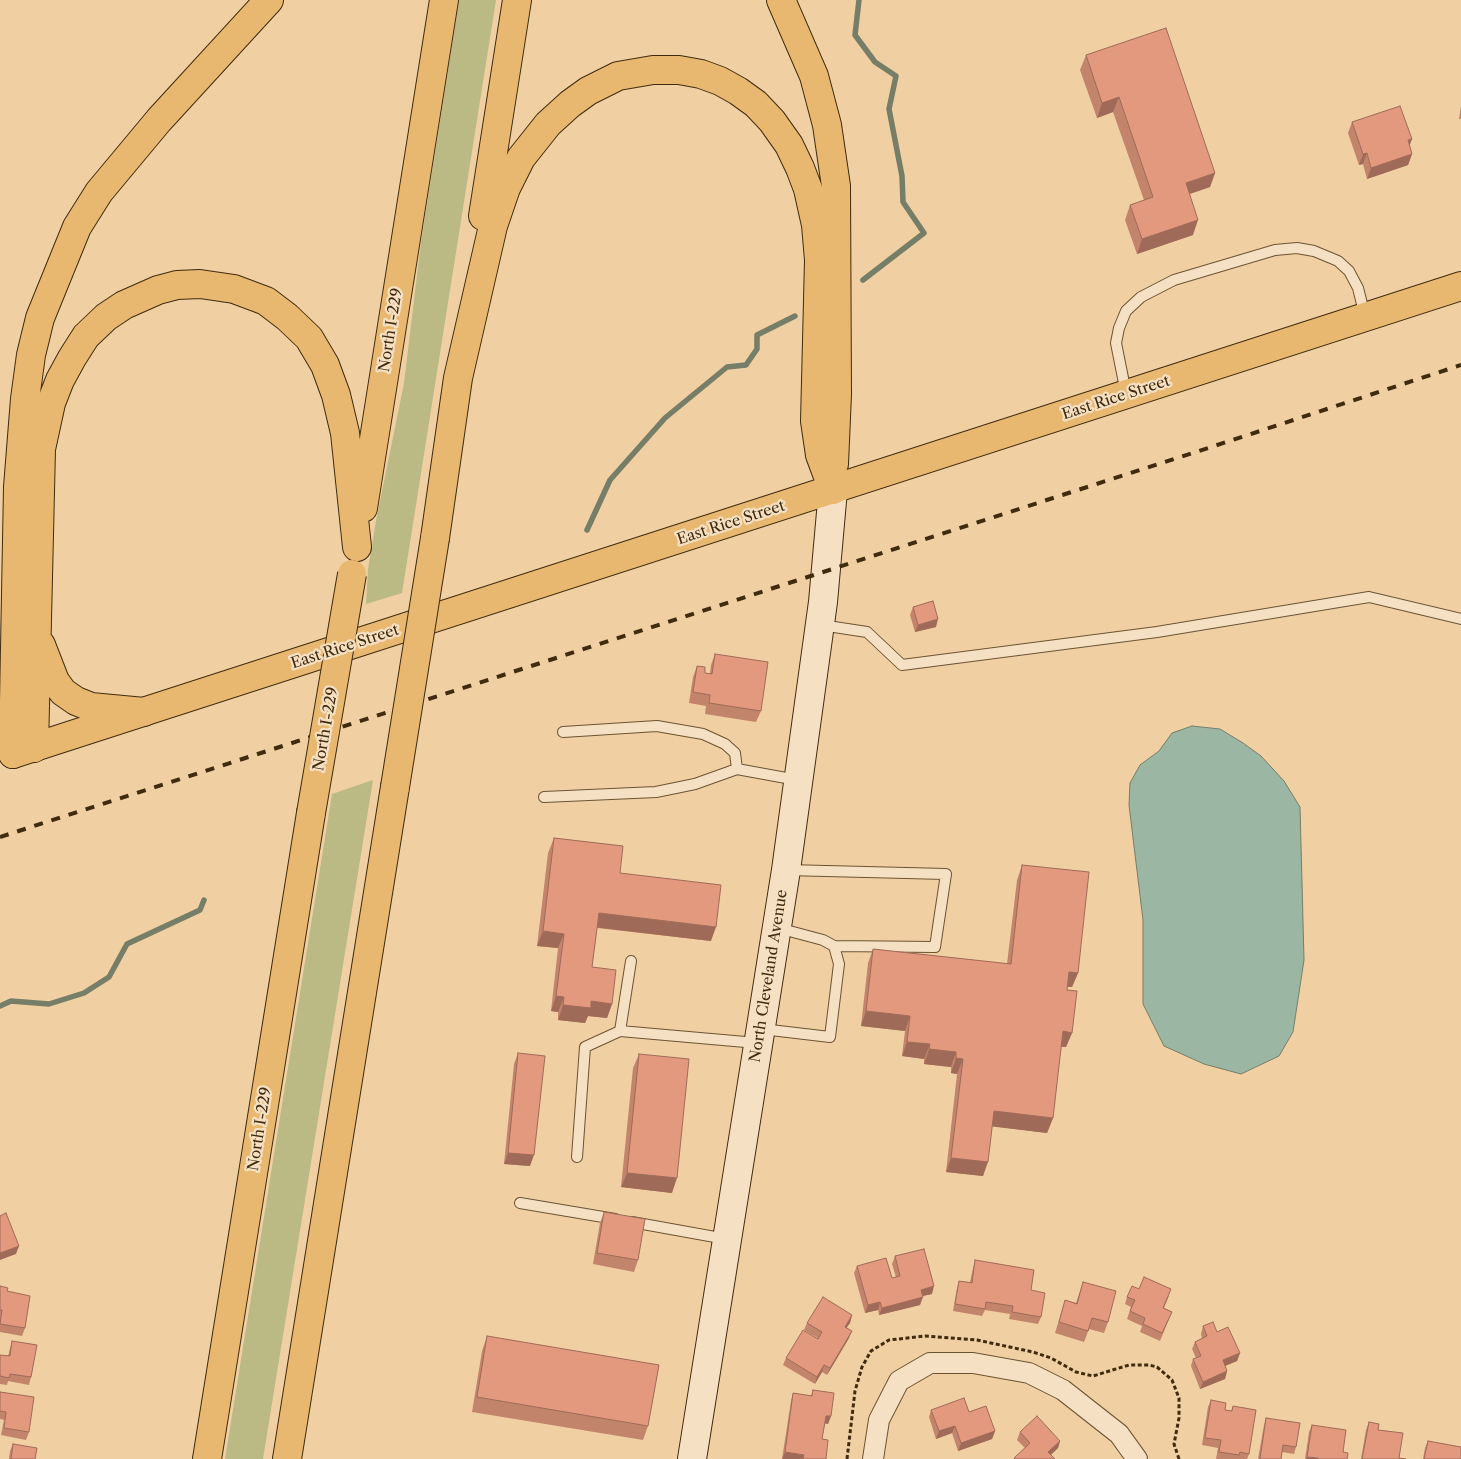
<!DOCTYPE html>
<style>
body{margin:0}
canvas{display:block;background:#f0cfa2}
</style>
<canvas width="1461" height="1459"></canvas>
<script>
const c = document.querySelector('canvas').getContext('2d');
c.lineJoin = 'round';
function fill(path, color) { c.fillStyle = color; c.fill(path, 'evenodd'); }
const shape = rows => new Path2D(rows.map(r => 'M' + r).join(''));
function stroke(path, color, width, dash) { c.strokeStyle = color; c.lineWidth = width; c.lineCap = dash ? 'butt' : 'round'; c.setLineDash(dash || []); c.stroke(path); }
function label(font, color, halo, rows, align = 'center') {
  c.font = font + ' "Libre Caslon Text",serif'; c.lineWidth = 4.5; c.setLineDash([]); c.textBaseline = 'middle'; c.strokeStyle = halo; c.fillStyle = color; for (const [text, x, y, turn = 0] of rows) {
    c.save(); c.translate(x, y); c.rotate((+turn || 0) * Math.PI / 180); c.textAlign = isNaN(turn) ? turn : align; if (halo) c.strokeText(text, 0, 0); c.fillText(text, 0, 0); c.restore();
  }
}
const green = shape([
 [459,0,496,0,402,593,366,604,368,569,376,521,404,383,421,242],
 [373,780,263,1459,225,1459,332,794]
]);
const water = shape([
 [1192,726,1220,729,1243,743,1261,756,1284,781,1300,807,1304,960,1293,1032,1279,1056,1241,1074,1204,1064,1164,1046,1143,1004,1143,920,1129,805,1130,783,1140,765,1159,751,1172,733,1192,726]
]);
const stream = shape([
 [859,0,855,35,875,62,896,76,889,109,902,176,903,202,924,233,863,280],
 [587,530,610,480,665,418,727,367,746,365,757,349,757,335,795,316],
 [0,1006,11,1001,49,1004,84,993,109,977,127,944,200,910,204,900]
]);
const path = shape([
 [847,1459,855,1391,862,1367,871,1351,889,1340,925,1336,977,1340,1033,1352,1051,1358,1076,1372,1093,1376,1129,1365,1149,1365,1157,1367,1172,1380,1179,1398,1179,1418,1174,1444,1179,1459]
]);
const lane = shape([
 [1126,393,1116,343,1119,328,1126,311,1141,297,1174,280,1275,250,1297,248,1314,251,1338,261,1349,271,1358,288,1365,316],
 [821,625,867,632,902,665,1157,632,1369,597,1461,619],
 [563,732,657,726,703,734,725,744,735,753,737,769],
 [544,797,656,792,695,784,737,769,797,780],
 [786,870,946,874,935,947,834,946],
 [762,1029,830,1037,839,964,834,946,823,940,778,928],
 [620,1031,631,961],
 [577,1157,585,1047,620,1031,757,1043],
 [520,1203,615,1219],
 [632,1222,726,1239]
]);
const street = shape([
 [873,1459,879,1420,899,1381,930,1363,973,1363,1029,1373,1063,1390,1119,1434,1137,1459]
]);
const secondary = shape([
 [692,1459,786,870,823,602,833,490]
]);
const primary = shape([
 [13,754,1461,286]
]);
const highway = shape([
 [781,0,814,76,827,125,836,186,837,394,834,464],
 [483,216,517,0],
 [363,508,444,0],
 [435,538,458,378,493,226,506,188,521,158,548,124,570,104,588,91,618,76,653,70,679,70,701,74,720,81,738,91,756,104,772,121,789,145,800,168,808,189,816,225,819,260,815,421,820,455,833,490],
 [41,645,55,681,63,692,76,701,91,707,144,712],
 [34,748,41,449,51,403,60,380,72,358,86,336,106,317,124,305,158,290,177,285,200,284,234,289,266,301,287,317,309,338,325,365,336,395,345,433,357,547],
 [13,754,18,487,25,399,31,355,40,318,77,227,99,192,159,120,269,0],
 [207,1459,311,813],
 [287,1459,395,787]
]);
const rail = shape([
 [0,837,1199,451,1461,365]
]);
const highwayBridge = shape([
 [395,787,435,538],
 [311,813,352,574]
]);
const wall = shape([
 [1086,55,1215,173,1210,187,1190,194,1193,235,1137,254,1125,220,1130,205,1144,200,1113,112,1097,118,1080,70],
 [1461,106,1461,119,1459,119],
 [1352,122,1412,139,1409,145,1412,154,1408,165,1367,179,1363,164,1359,165,1348,133],
 [913,607,936,627,915,632,910,615],
 [715,654,761,711,756,722,705,714,706,706,689,703,693,677,697,666,705,673,710,673,711,665],
 [554,838,620,873,711,941,597,928,592,967,612,1004,607,1018,588,1016,585,1023,558,1020,558,1012,551,1011,558,948,537,946,548,853],
 [1022,865,1078,973,1072,987,1067,987,1067,990,1072,1033,1066,1047,1061,1047,1053,1118,1047,1133,992,1126,983,1176,946,1172,957,1074,951,1073,951,1067,924,1064,924,1059,902,1056,905,1031,861,1026,868,963,873,949,1007,964,1017,880],
 [518,1053,530,1166,504,1164,514,1064],
 [639,1054,672,1193,621,1187,633,1068],
 [604,1212,638,1260,634,1272,593,1264,600,1223],
 [895,1256,932,1294,922,1296,920,1305,879,1315,878,1310,865,1313,854,1273,857,1266,892,1278,896,1277,892,1264],
 [975,1260,1031,1290,1041,1317,1038,1324,1009,1319,1010,1314,985,1310,982,1316,953,1311,957,1288,959,1281,970,1282,973,1268],
 [1083,1282,1108,1322,1104,1333,1089,1329,1084,1342,1055,1333,1065,1300,1076,1303],
 [0,1286,7,1291,25,1328,22,1336,0,1332],
 [1139,1289,1169,1296,1164,1308,1172,1312,1160,1341,1140,1332,1142,1326,1127,1319,1131,1307,1125,1304,1127,1297],
 [852,1315,850,1323,846,1328,849,1338,827,1375,822,1372,815,1384,783,1365,786,1358,818,1338,804,1330,807,1323],
 [1203,1326,1217,1332,1240,1353,1237,1361,1225,1366,1227,1371,1225,1379,1200,1389,1191,1366,1193,1359,1196,1358,1192,1349,1195,1342,1202,1338,1201,1334],
 [487,1336,648,1426,643,1440,472,1412,482,1351],
 [12,1341,31,1377,29,1385,8,1381,7,1385,0,1384,0,1355,8,1356,10,1348],
 [813,1390,831,1416,828,1424,825,1423,822,1439,826,1459,782,1459,791,1401,793,1393,811,1396],
 [0,1392,29,1432,26,1440,1,1435,4,1420,0,1419],
 [1211,1400,1225,1410,1231,1411,1233,1406,1249,1454,1247,1459,1216,1459,1218,1448,1202,1445,1208,1407],
 [931,1410,969,1412,995,1431,992,1439,958,1451,952,1433,936,1439,929,1417],
 [1266,1418,1296,1447,1294,1454,1282,1452,1281,1459,1258,1459,1264,1425],
 [1369,1422,1399,1458,1406,1459,1361,1459,1366,1430],
 [1312,1425,1343,1452,1347,1459,1305,1459,1309,1432],
 [1020,1432,1060,1441,1058,1448,1051,1455,1055,1459,1014,1459,1025,1448,1017,1440],
 [1428,1441,1461,1459,1423,1459,1425,1448],
 [13,1444,35,1459,9,1459,10,1451]
]);
const shadedWall = shape([
 [1119,97,1113,112,1097,118,1102,103],
 [1412,139,1408,150,1408,140],
 [1367,153,1363,164,1359,165,1363,154],
 [1412,154,1408,165,1367,179,1371,168],
 [1215,173,1210,187,1180,197,1186,183],
 [1198,220,1193,235,1137,254,1142,239],
 [938,619,936,627,915,632,918,625],
 [599,913,716,927,711,941,593,927],
 [543,931,564,934,558,948,537,946],
 [1069,972,1078,973,1072,987,1064,986],
 [556,996,564,997,558,1012,551,1011],
 [591,1001,612,1004,607,1018,588,1016,585,1023,558,1020,563,1005],
 [866,1011,910,1016,905,1031,861,1026],
 [1063,1031,1072,1033,1066,1047,1057,1046],
 [907,1042,930,1044,924,1059,902,1056],
 [929,1049,956,1052,951,1067,924,1064],
 [956,1058,963,1059,957,1074,951,1073],
 [994,1111,1053,1118,1047,1133,988,1126],
 [508,1153,534,1155,530,1166,504,1164],
 [951,1158,988,1162,983,1176,946,1172],
 [627,1173,677,1178,672,1193,621,1187],
 [19,1246,16,1254,0,1260,0,1253],
 [934,1286,932,1294,918,1297,921,1290],
 [923,1297,920,1305,879,1315,882,1308],
 [880,1302,878,1310,865,1313,868,1305],
 [852,1315,850,1323,842,1334,845,1327],
 [852,1331,849,1338,827,1375,830,1368],
 [1240,1353,1237,1361,1220,1368,1223,1360],
 [824,1365,822,1372,815,1384,817,1377],
 [1227,1371,1225,1379,1200,1389,1203,1382],
 [826,1416,831,1416,828,1424,823,1423],
 [955,1426,952,1433,936,1439,939,1431],
 [995,1431,992,1439,958,1451,961,1443],
 [1060,1441,1058,1448,1046,1459,1048,1452],
 [785,1452,804,1455,802,1459,782,1459],
 [1307,1457,1318,1458,1318,1459,1306,1459]
]);
const building = shape([
 [1166,28,1215,173,1186,183,1198,220,1142,239,1130,205,1153,197,1119,97,1102,103,1086,55,1166,28],
 [1400,106,1412,139,1408,140,1412,154,1371,168,1367,153,1363,154,1352,122,1400,106],
 [933,601,938,619,918,625,913,607,933,601],
 [715,654,768,662,761,711,709,703,710,695,693,692,697,666,705,667,705,673,712,674,715,654],
 [554,838,623,846,620,873,721,885,716,927,599,913,592,967,616,970,612,1004,591,1001,591,1008,563,1005,564,997,556,996,564,934,543,931,554,838],
 [1022,865,1089,872,1078,973,1069,972,1067,990,1077,991,1072,1033,1063,1031,1053,1118,994,1111,988,1162,951,1158,963,1059,956,1058,956,1052,929,1049,930,1044,907,1042,910,1016,866,1011,873,949,1011,964,1022,865],
 [518,1053,545,1056,534,1155,508,1153,518,1053],
 [639,1054,689,1059,677,1178,627,1173,639,1054],
 [604,1212,645,1219,638,1260,597,1253,604,1212],
 [6,1213,19,1246,0,1253,0,1216,6,1213],
 [924,1249,934,1286,921,1290,923,1297,882,1308,880,1302,868,1305,857,1266,886,1258,892,1278,900,1276,895,1256,924,1249],
 [975,1260,1034,1270,1031,1290,1045,1293,1041,1317,1012,1312,1013,1306,986,1302,985,1309,955,1304,959,1281,972,1283,975,1260],
 [1144,1277,1171,1289,1163,1308,1172,1312,1162,1333,1143,1324,1145,1318,1130,1311,1135,1300,1127,1297,1132,1286,1139,1289,1144,1277],
 [1083,1282,1116,1291,1108,1322,1092,1318,1088,1331,1059,1322,1065,1300,1077,1304,1083,1282],
 [0,1286,8,1288,7,1291,30,1296,25,1328,0,1324,2,1310,0,1310,0,1286],
 [823,1297,852,1315,845,1327,852,1331,830,1368,824,1365,817,1377,786,1358,803,1330,818,1339,822,1332,807,1323,823,1297],
 [1213,1322,1217,1332,1228,1327,1240,1353,1223,1360,1227,1371,1203,1382,1193,1359,1201,1356,1195,1342,1207,1336,1203,1326,1213,1322],
 [487,1336,659,1365,648,1426,477,1397,487,1336],
 [12,1341,37,1345,31,1377,10,1374,9,1378,0,1376,0,1355,10,1356,12,1341],
 [813,1390,834,1393,831,1416,826,1416,822,1439,828,1440,826,1459,803,1459,804,1455,785,1452,793,1393,812,1396,813,1390],
 [0,1392,34,1397,29,1432,4,1428,6,1412,0,1411,0,1392],
 [964,1398,969,1412,986,1406,995,1431,961,1443,955,1426,939,1431,931,1410,964,1398],
 [1211,1400,1226,1403,1225,1410,1232,1411,1233,1406,1256,1410,1249,1454,1240,1452,1239,1455,1219,1452,1221,1440,1205,1438,1211,1400],
 [1037,1416,1060,1441,1048,1452,1055,1459,1015,1459,1014,1458,1030,1443,1020,1432,1037,1416],
 [1266,1418,1300,1423,1296,1447,1283,1445,1281,1459,1260,1459,1266,1418],
 [1369,1422,1379,1424,1378,1430,1403,1433,1399,1458,1406,1459,1362,1459,1369,1422],
 [1312,1425,1346,1430,1343,1452,1348,1453,1347,1459,1318,1459,1318,1458,1307,1457,1312,1425],
 [1428,1441,1461,1447,1461,1459,1424,1459,1428,1441],
 [13,1444,37,1448,35,1459,11,1459,13,1444]
]);
const streetNames = [
 ["North I-229",391,330,-81],
 ["East Rice Street",1116,398,-18],
 ["East Rice Street",731,523,-18],
 ["East Rice Street",345,647,-18],
 ["North I-229",326,729,-80],
 ["North Cleveland Avenue",769,976,-81],
 ["North I-229",260,1129,-81]
];
fill(green, '#bbba84');
fill(water, '#9bb6a3');
stroke(water, '#777e67', 1);
stroke(stream, '#777e67', 5.5);
stroke(lane, '#6c5433', 12);
stroke(street, '#6c5433', 22);
stroke(secondary, '#402b0e', 30);
stroke(primary, '#402b0e', 30);
stroke(highway, '#402b0e', 30);
stroke(path, '#402b0e', 3, [4, 2.5]);
stroke(lane, '#f5e0c3', 10);
stroke(street, '#f5e0c3', 20);
stroke(secondary, '#f5e0c3', 28);
stroke(primary, '#e8b871', 28);
stroke(highway, '#e8b871', 28);
stroke(rail, '#402b0e', 4, [9, 9]);
stroke(highwayBridge, '#402b0e', 30, []);
stroke(highwayBridge, '#e8b871', 28);
fill(wall, '#c3846c');
fill(shadedWall, '#9f6b58');
fill(building, '#e3997e');
stroke(building, '#9f6b58', 1);
label('15px', '#402b0e', '#f5e0c3', streetNames);
</script>
